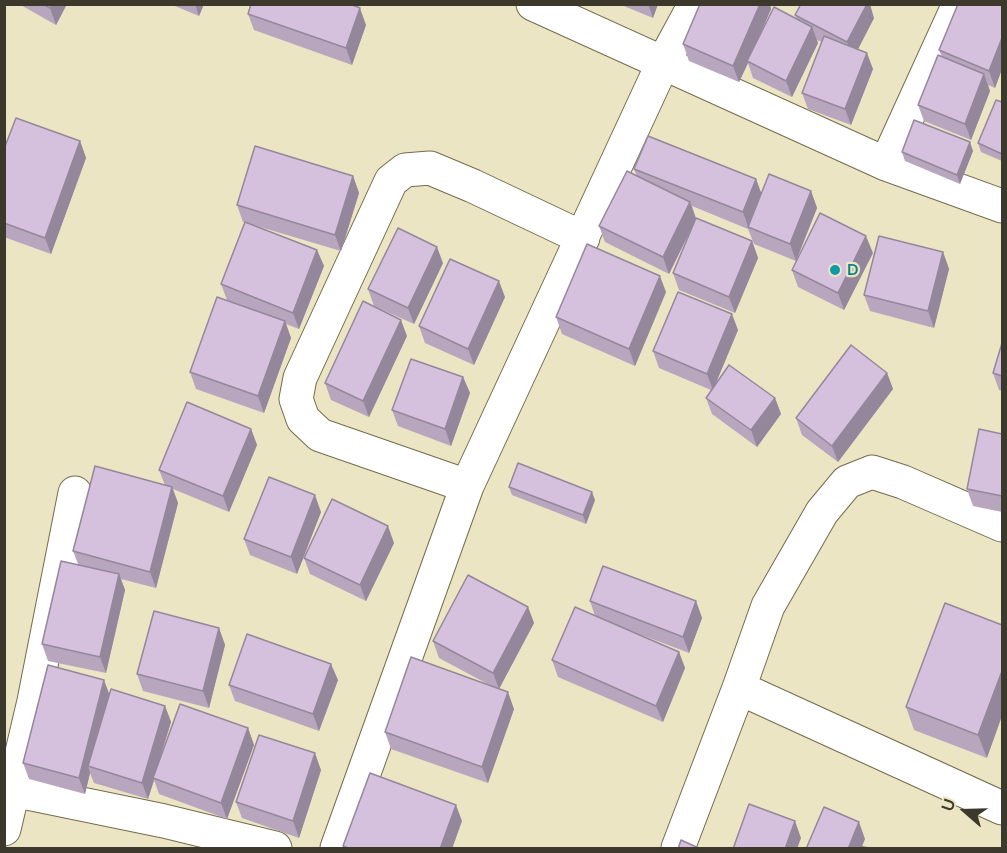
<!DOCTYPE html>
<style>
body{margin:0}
#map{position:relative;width:1007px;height:853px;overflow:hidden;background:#ece5c3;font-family:Lato,sans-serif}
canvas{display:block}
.frame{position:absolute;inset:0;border:6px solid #3c392c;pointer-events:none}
.north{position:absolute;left:935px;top:781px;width:60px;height:60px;-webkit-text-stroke:4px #ece5c3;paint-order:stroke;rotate:290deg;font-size:16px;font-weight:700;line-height:24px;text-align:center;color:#3c392c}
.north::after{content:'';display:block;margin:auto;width:21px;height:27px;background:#3c392c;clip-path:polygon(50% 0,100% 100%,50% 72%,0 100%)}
</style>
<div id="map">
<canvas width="1007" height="853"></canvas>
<div class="frame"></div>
<div class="north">U</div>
</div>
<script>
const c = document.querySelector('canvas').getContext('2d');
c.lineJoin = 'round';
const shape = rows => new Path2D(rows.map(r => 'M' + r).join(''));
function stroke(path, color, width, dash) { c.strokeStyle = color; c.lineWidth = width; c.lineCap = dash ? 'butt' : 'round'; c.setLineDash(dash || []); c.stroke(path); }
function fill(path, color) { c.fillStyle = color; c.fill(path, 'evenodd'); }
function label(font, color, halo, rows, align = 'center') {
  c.font = font + ' Lato,sans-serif'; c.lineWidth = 4.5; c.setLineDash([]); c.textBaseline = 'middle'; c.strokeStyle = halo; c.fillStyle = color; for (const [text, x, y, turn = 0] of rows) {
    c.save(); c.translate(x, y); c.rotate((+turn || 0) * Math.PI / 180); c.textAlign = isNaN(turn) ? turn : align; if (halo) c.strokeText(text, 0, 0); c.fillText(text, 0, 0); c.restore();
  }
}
const minor = shape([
 [533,4,886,164,959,4],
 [886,164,1002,206],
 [467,486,320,435,303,419,296,399,300,378,391,181,405,170,430,168,473,186,583,238],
 [739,688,1002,808],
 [13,790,164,821,275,848],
 [4,829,34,701,75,493],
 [337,848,467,486,663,63,695,4],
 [678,848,739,688,768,606,822,512,847,482,872,472,903,482,1002,525]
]);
const wall = shape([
 [19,4,67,4,56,25],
 [170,4,204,4,199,16],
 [619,4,658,4,653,18],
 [700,4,770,4,771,9,759,37,797,19,795,15,874,18,858,49,873,69,851,125,808,109,802,93,822,42,817,40,818,43,792,97,753,78,748,63,739,82,689,61,683,44],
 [958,4,1002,4,1002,69,995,88,988,85,990,91,971,140,924,121,918,105,942,57,939,50],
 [248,14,366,25,352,65,254,30],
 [1002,102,1002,161,981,152,978,143],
 [80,141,86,158,51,254,4,237,4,149],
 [973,151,960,184,905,161,902,152],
 [634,169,756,179,761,194,811,191,817,208,796,261,754,244,748,229,692,206,696,218,752,241,758,258,735,313,679,290,673,273,693,226,669,274,605,242,599,226,637,176],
 [353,176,359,193,341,251,250,224,317,250,324,266,299,329,286,324,291,338,264,413,196,389,190,372,227,300,221,284,245,222,243,222,237,205],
 [943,252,949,269,934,328,870,311,864,295],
 [873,253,844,310,798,287,792,270],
 [443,263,414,324,374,306,368,289],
 [666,292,635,366,562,334,556,317],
 [505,297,474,365,425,343,419,326],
 [738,330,715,385,775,398,781,414,757,447,712,414,706,398,711,390,659,368,653,351],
 [407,336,369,417,331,400,325,383],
 [1002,343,1002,391,999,390,993,373],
 [887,373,893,389,838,462,802,435,796,418],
 [463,377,470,393,451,446,398,426,392,410],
 [251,429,257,445,229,512,173,489,178,503,156,588,121,579,125,590,106,673,48,661,42,644,78,564,73,551,165,485,159,470],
 [1002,434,1002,512,973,506,967,489],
 [509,487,595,500,586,524,512,495],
 [321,512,297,574,250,555,244,539],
 [394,543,366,601,310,574,304,558],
 [590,601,696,601,702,618,689,653,626,629,679,652,685,668,663,722,558,677,552,660,595,616],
 [945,603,987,758,914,730,906,707],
 [528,607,534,623,499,689,514,709,488,783,391,749,385,732,495,688,439,658,433,641],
 [219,628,225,645,209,708,143,691,137,674],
 [338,680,319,731,235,701,229,685],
 [109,694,165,706,171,722,160,758,248,728,254,745,227,819,159,794,154,780,148,799,94,783,90,773,85,794,29,779,23,763],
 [321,770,299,838,242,818,236,802]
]);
const shadedWall = shape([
 [52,4,67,4,56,25,50,8],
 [195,4,204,4,199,16],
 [648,4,658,4,653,18],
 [760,4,770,4,771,9,748,62,747,61,748,63,739,82,733,66],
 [867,4,870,4,874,18,853,59,847,42],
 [360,8,366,25,352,65,346,48],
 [812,27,818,43,792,97,786,81],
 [1002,38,1002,69,995,88,989,71],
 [867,53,873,69,851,125,845,109],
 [984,74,990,91,971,140,965,124],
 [80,141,86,158,51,254,45,238],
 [970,142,973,151,960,184,957,175],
 [353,176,359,193,341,251,335,235],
 [756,179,762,195,749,229,743,212],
 [811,191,817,208,796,261,790,244],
 [690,202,696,219,669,274,663,257],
 [866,236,873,253,844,310,838,293],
 [752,241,758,258,735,313,729,297],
 [437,247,443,263,414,324,408,308],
 [317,250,324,266,299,329,293,313],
 [943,252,949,269,934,328,928,311],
 [660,276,666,292,635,366,629,349],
 [499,281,505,297,474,365,468,349],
 [732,314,738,330,713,390,707,374],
 [401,320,407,336,369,417,363,401],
 [285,321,291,338,264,413,258,396],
 [887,373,893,389,838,462,832,446],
 [463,377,470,393,451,446,445,429],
 [775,398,781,414,757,447,751,430],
 [251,429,257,445,229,512,223,496],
 [172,487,178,503,156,588,150,572],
 [592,492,595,500,586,524,583,515],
 [315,495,321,512,297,574,291,557],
 [388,526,394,543,366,601,360,585],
 [119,574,125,590,106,673,100,657],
 [696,601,702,618,689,653,683,637],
 [528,607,534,623,499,689,493,673],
 [219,628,225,645,209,708,203,691],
 [679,652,685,668,663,722,656,706],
 [331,664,338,680,319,731,313,714],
 [1002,671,1002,716,987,758,978,735],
 [104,680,110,696,88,766,90,773,85,794,79,778],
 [508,692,514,709,488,783,482,767],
 [165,706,171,722,154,778,153,778,154,780,148,799,142,783],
 [248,728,254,745,227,819,221,803],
 [315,753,321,770,299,838,293,821],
 [456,805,462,821,452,849,440,849],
 [795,821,801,838,797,849,785,849],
 [859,822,865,839,861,849,848,849]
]);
const building = shape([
 [43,4,52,4,50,8,43,4],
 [251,4,350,4,360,8,346,48,248,14,251,4],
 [700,4,760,4,733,66,683,44,700,4],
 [801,4,867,4,847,42,795,15,801,4],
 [958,4,1000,4,1002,6,1002,38,989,71,939,50,958,4],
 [774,7,812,27,786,81,747,61,774,7],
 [824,36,867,53,845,109,802,93,824,36],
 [938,55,984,74,965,124,918,105,938,55],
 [996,100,1002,102,1002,154,978,143,996,100],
 [16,118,80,141,45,238,4,223,4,149,16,118],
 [914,120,970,142,957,175,902,152,914,120],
 [648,136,756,179,743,212,634,169,648,136],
 [255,146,353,176,335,235,237,205,255,146],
 [627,171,690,202,663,257,599,226,627,171],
 [769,174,811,191,790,244,748,227,769,174],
 [820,213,866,236,838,293,792,270,820,213],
 [696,218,752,241,729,297,673,273,696,218],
 [245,222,317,250,293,313,221,284,245,222],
 [398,228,437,247,408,308,368,289,398,228],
 [879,236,943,252,928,311,864,295,879,236],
 [587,244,660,276,629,349,556,317,587,244],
 [450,259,499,281,468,349,419,326,450,259],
 [678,292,732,314,707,374,653,351,678,292],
 [217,297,285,321,258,396,190,372,217,297],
 [363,301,401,320,363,401,325,383,363,301],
 [1002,343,1002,376,993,373,1002,343],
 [851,345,887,373,832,446,796,418,851,345],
 [411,359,463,377,445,429,392,410,411,359],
 [729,365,775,398,751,430,706,398,729,365],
 [187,402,251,429,223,496,159,470,187,402],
 [979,429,1002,434,1002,496,967,489,979,429],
 [518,463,592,492,583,515,509,487,518,463],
 [95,466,172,487,150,572,73,551,95,466],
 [269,477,315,495,291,557,244,539,269,477],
 [332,499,388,526,360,585,304,558,332,499],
 [61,561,119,574,100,657,42,644,61,561],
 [603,566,696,601,683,637,590,601,603,566],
 [468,575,528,607,493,673,433,641,468,575],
 [945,603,1002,625,1002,671,978,735,906,707,945,603],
 [575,607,679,652,656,706,552,660,575,607],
 [154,611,219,628,203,691,137,674,154,611],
 [247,634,331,664,313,714,229,685,247,634],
 [411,657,508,692,482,767,385,732,411,657],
 [48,665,104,680,79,778,23,763,48,665],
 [111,689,165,706,142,783,88,766,111,689],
 [180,704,248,728,221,803,153,778,180,704],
 [259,735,315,753,293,821,236,802,259,735],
 [370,773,456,805,440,849,351,849,343,846,370,773],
 [749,804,795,821,785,849,733,849,749,804],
 [824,807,859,822,848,849,806,849,824,807],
 [681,840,701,849,678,849,681,840],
 [858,846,875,849,858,849,858,846]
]);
const markers = [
 [835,270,6,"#0f9aa8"]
];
const cultureNames = [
 ["D",847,270]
];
stroke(minor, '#736c4f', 35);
stroke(minor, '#fff', 33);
fill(wall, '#b7a6be');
fill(shadedWall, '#95879b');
fill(building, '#d5c1dd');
stroke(building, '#95879b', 1.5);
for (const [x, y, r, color] of markers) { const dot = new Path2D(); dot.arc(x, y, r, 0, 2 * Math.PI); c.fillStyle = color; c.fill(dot); stroke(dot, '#ece5c3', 2); }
label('bold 15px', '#0d838f', '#ece5c3', cultureNames, 'left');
</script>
